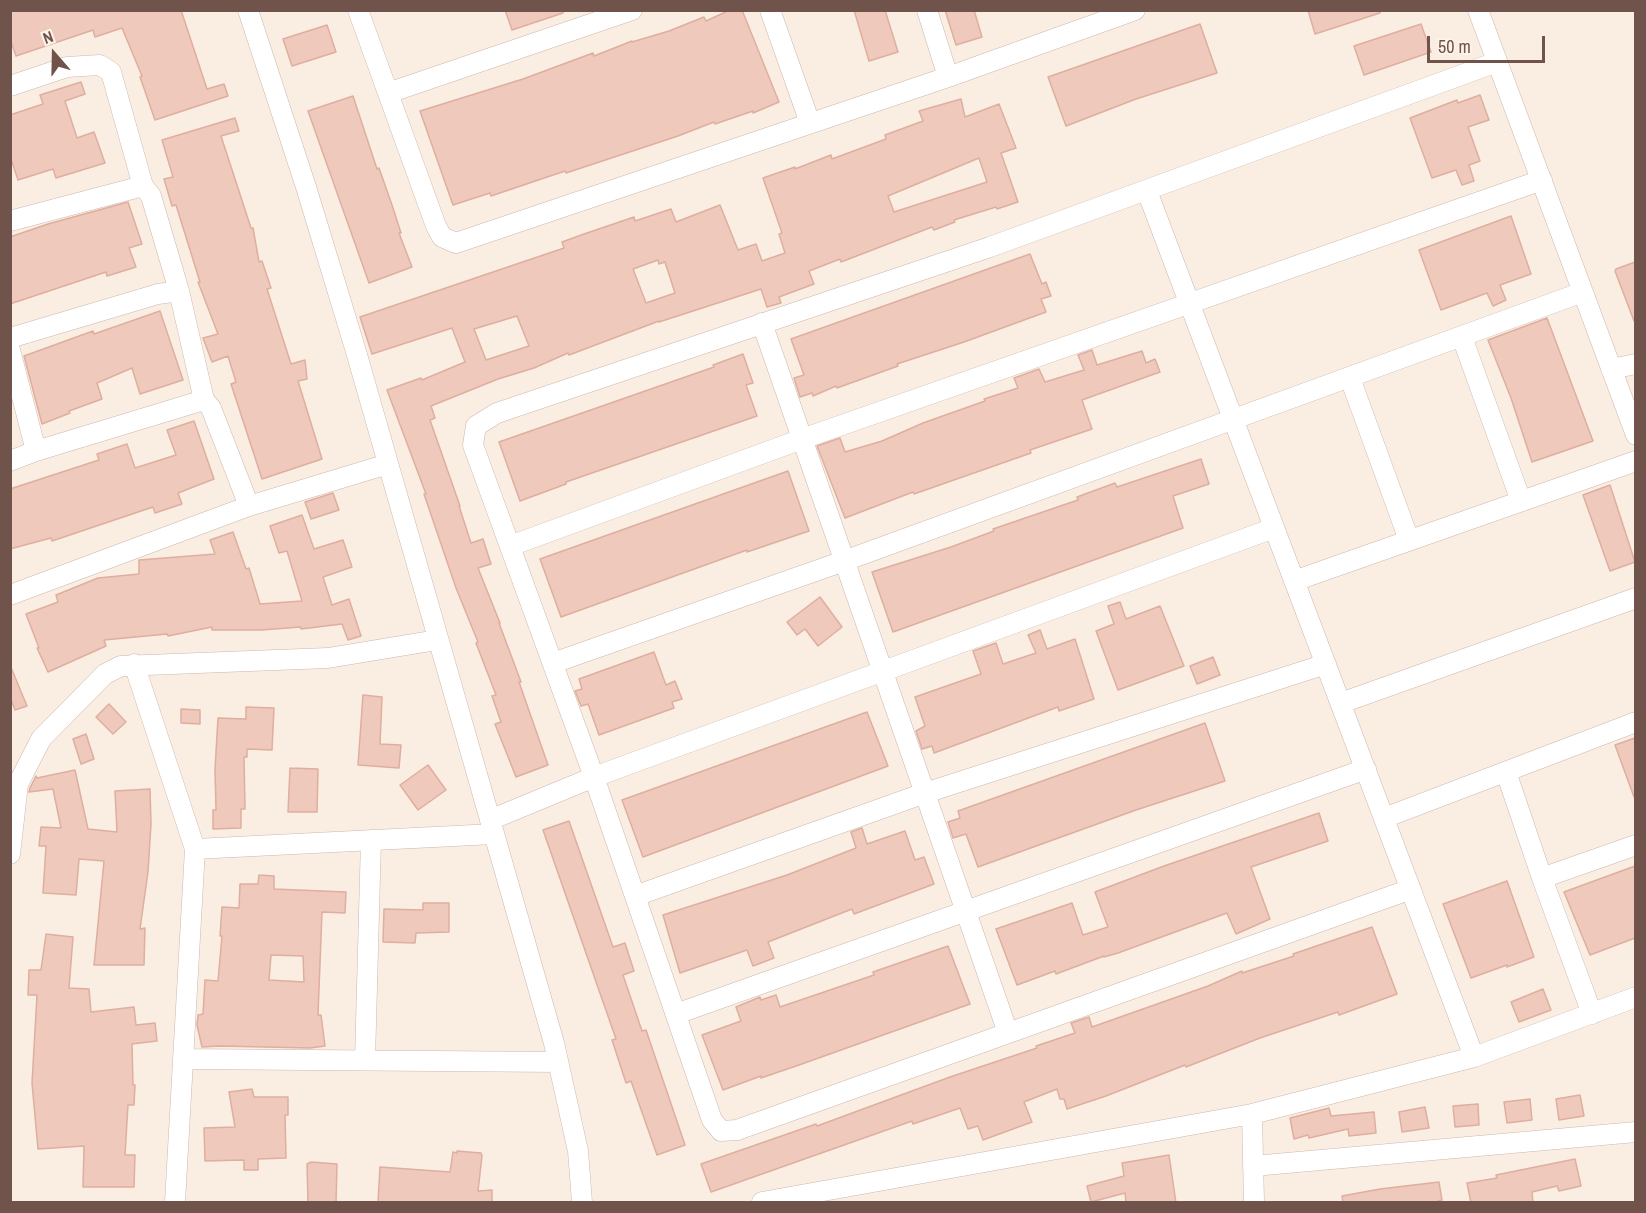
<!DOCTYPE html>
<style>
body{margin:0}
#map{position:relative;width:1646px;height:1213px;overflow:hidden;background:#faeee3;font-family:"Archivo Narrow",sans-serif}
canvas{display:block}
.frame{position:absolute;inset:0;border:12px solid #70534b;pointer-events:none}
.north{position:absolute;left:24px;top:24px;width:60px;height:60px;-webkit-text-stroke:4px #fef3e9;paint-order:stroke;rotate:340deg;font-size:16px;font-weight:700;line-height:24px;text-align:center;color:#70534b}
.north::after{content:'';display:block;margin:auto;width:21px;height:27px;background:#70534b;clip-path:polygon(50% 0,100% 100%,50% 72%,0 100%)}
.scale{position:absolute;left:1427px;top:36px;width:118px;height:27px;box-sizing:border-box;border:3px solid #70534b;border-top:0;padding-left:8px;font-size:18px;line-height:21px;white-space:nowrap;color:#70534b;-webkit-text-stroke:4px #fef3e9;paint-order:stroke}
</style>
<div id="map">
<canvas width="1646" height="1213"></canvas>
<div class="frame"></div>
<div class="north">N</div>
<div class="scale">50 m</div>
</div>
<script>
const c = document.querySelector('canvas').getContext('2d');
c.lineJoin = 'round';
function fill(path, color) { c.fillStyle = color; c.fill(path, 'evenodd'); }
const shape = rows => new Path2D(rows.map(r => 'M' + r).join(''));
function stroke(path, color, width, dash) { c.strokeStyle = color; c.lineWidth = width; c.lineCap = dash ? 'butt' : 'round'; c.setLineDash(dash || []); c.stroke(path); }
const building = shape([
 [10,10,181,10,207,89,224,84,228,96,155,120,140,77,142,76,122,28,95,37,93,30,16,56,10,39,10,10],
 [505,10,563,10,563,13,512,30,505,10],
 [730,10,742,10,779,102,753,113,753,111,715,124,714,122,678,136,566,173,565,171,491,196,490,193,453,205,420,111,523,79,593,53,594,56,632,41,632,42,669,31,704,17,706,21,730,10],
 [854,10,885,10,898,52,869,61,854,10],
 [945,10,974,10,982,37,956,45,945,10],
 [1308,10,1380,10,1380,13,1315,34,1308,10],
 [1200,24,1217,73,1136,99,1066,126,1048,77,1200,24],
 [1421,24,1431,52,1364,75,1354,46,1421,24],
 [327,25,336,52,292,66,283,39,327,25],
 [81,82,85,94,65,101,77,138,94,132,105,163,56,178,53,169,18,180,10,156,10,115,43,104,40,95,81,82],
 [1480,95,1489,120,1468,127,1480,161,1469,165,1474,181,1462,185,1456,170,1432,178,1410,118,1457,100,1458,103,1480,95],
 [353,96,377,169,379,168,392,205,401,233,399,233,412,267,369,283,308,111,353,96],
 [961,99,965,117,999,104,1016,148,1001,153,1018,202,997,209,996,207,954,220,955,222,934,230,932,227,841,262,840,259,809,271,814,284,779,297,781,303,767,307,761,289,659,322,659,321,569,355,568,353,534,368,498,379,431,406,435,418,430,420,460,506,459,506,471,543,483,539,491,564,478,568,500,623,499,623,521,682,519,682,548,765,516,777,495,724,501,722,492,696,496,695,476,643,478,642,456,588,424,494,426,494,387,390,421,378,422,380,465,362,452,328,372,354,360,317,564,248,562,242,584,234,634,217,635,221,671,209,676,222,720,205,738,250,756,244,762,261,785,253,779,234,782,233,763,178,795,167,795,169,831,155,832,159,886,139,885,135,923,121,919,111,961,99],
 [979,158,987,182,894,212,888,196,979,158],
 [658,260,659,264,665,262,675,293,646,303,633,269,658,260],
 [517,316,529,346,486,360,474,329,517,316],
 [235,118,239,131,221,136,251,228,253,228,259,262,262,261,271,288,267,289,291,364,305,360,307,379,298,381,322,459,262,479,231,384,236,382,228,356,212,362,203,338,218,334,198,282,200,282,176,205,172,206,164,179,173,177,162,140,235,118],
 [128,202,142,244,129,248,136,267,107,276,106,272,10,304,10,237,48,224,128,202],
 [1511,216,1531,274,1500,285,1506,300,1493,306,1487,293,1441,310,1419,250,1511,216],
 [1030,254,1042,284,1046,282,1051,296,1041,299,1046,312,964,342,897,364,898,366,837,388,836,386,813,396,812,393,800,397,794,378,804,375,791,339,1030,254],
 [1635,262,1635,321,1634,321,1615,271,1616,269,1635,262],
 [160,311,183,380,140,394,132,368,97,383,102,399,69,411,70,413,42,424,24,356,93,331,94,334,160,311],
 [1547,318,1593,441,1532,462,1511,398,1488,340,1547,318],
 [1092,350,1097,365,1142,351,1146,363,1155,359,1160,372,1082,400,1092,429,1030,450,1031,453,914,494,913,492,845,518,817,446,840,438,845,452,882,441,923,423,985,401,984,399,1018,388,1014,378,1039,369,1045,382,1084,370,1078,355,1092,350],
 [743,354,753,383,746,385,757,416,566,482,566,484,520,501,499,442,714,367,713,365,743,354],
 [194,421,214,479,178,493,182,504,155,513,153,507,52,541,51,538,10,549,10,489,99,460,97,454,127,444,135,468,176,455,167,430,194,421],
 [1201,459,1209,484,1173,496,1183,528,893,632,872,572,951,547,994,531,993,529,1078,500,1077,497,1115,483,1117,487,1201,459],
 [788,471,809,531,747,552,747,550,561,617,540,559,788,471],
 [1610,485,1635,562,1610,571,1583,495,1610,485],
 [333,493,339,510,311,519,305,502,333,493],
 [302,515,314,549,343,540,352,567,323,577,332,605,349,599,361,636,348,640,342,624,301,629,301,627,261,630,212,630,212,627,168,636,167,634,104,640,106,646,48,672,37,648,39,648,26,614,58,602,56,595,98,578,139,574,139,560,215,554,210,540,233,532,246,569,249,568,260,604,302,601,287,551,279,553,270,526,302,515],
 [820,597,842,627,818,646,805,629,797,635,787,622,820,597],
 [1120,602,1126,619,1160,606,1184,666,1118,690,1096,631,1114,624,1108,606,1120,602],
 [1040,630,1047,649,1075,639,1094,699,1059,711,1058,707,934,753,932,746,922,749,916,731,925,726,915,697,981,674,973,651,996,643,1003,664,1036,653,1028,635,1040,630],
 [654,652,666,685,675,681,682,699,672,702,674,708,599,735,588,704,581,706,575,691,582,689,579,679,654,652],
 [1213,657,1220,675,1197,684,1190,666,1213,657],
 [10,665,27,706,15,710,10,697,10,665],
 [363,695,382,697,380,744,401,745,399,768,358,765,363,695],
 [109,704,126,722,113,734,96,717,109,704],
 [246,707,274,708,272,750,247,749,247,757,244,757,245,809,241,809,241,828,213,829,213,810,216,810,215,769,218,718,246,719,246,707],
 [181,709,200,710,200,724,181,723,181,709],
 [867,712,888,766,643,857,622,800,867,712],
 [1205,723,1225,781,1136,810,978,867,966,834,953,838,948,822,960,818,958,811,1205,723],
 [86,734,94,759,81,764,73,739,86,734],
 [1635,738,1635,796,1634,797,1615,745,1635,738],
 [428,765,446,790,418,810,400,785,428,765],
 [290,768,318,769,317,812,288,812,290,768],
 [75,770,88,829,117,832,115,791,150,789,151,824,148,872,140,929,145,928,144,965,94,965,104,861,79,859,76,895,43,893,46,846,39,846,41,827,61,828,53,789,29,792,30,788,36,776,37,778,75,770],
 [1319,813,1328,841,1251,867,1270,919,1236,934,1227,913,1118,953,1104,957,1104,956,1056,974,1055,971,1017,985,996,929,1072,903,1083,935,1108,927,1095,892,1164,866,1319,813],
 [569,821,613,947,625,943,634,971,623,975,642,1031,646,1030,685,1145,657,1155,631,1081,626,1083,612,1040,616,1039,543,830,569,821],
 [862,828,867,844,905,831,915,860,924,857,934,884,854,914,852,909,768,942,774,958,753,966,747,950,680,973,663,915,787,875,856,848,851,832,862,828],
 [1635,866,1635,938,1590,955,1564,892,1635,866],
 [259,875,274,876,274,889,346,892,345,913,322,912,318,1015,321,1015,325,1046,310,1048,220,1046,202,1047,197,1025,198,1015,203,1014,205,980,218,981,222,936,220,936,222,907,239,908,240,884,258,884,259,875],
 [271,955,303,956,304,982,269,980,271,955],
 [1507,881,1534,957,1507,967,1507,965,1471,978,1443,904,1507,881],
 [423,903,449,903,449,932,416,933,415,943,383,942,384,909,423,910,423,903],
 [1372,927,1397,994,1339,1015,1338,1012,1260,1038,1186,1067,1185,1065,1106,1096,1067,1109,1064,1099,1060,1099,1057,1089,1024,1102,1032,1122,983,1140,978,1126,968,1129,960,1108,913,1124,912,1121,711,1192,701,1164,816,1124,817,1126,950,1077,1037,1048,1036,1046,1075,1033,1071,1023,1089,1017,1092,1027,1208,986,1242,971,1242,973,1294,956,1293,954,1372,927],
 [46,934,73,937,69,988,89,989,91,1012,134,1007,136,1025,155,1023,157,1041,132,1044,133,1085,135,1085,134,1105,128,1105,125,1155,135,1155,134,1187,83,1187,84,1146,38,1149,32,1083,37,995,28,995,29,970,41,970,46,934],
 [948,946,970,1004,799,1065,761,1078,761,1076,723,1090,702,1035,741,1021,736,1007,760,997,761,1000,776,995,780,1007,874,975,873,972,948,946],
 [1543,989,1551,1010,1519,1022,1511,1002,1543,989],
 [252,1089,254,1097,288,1097,288,1115,285,1115,286,1158,258,1159,258,1170,244,1170,244,1160,205,1161,204,1128,235,1127,229,1092,252,1089],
 [1580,1095,1584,1116,1559,1120,1556,1099,1580,1095],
 [1530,1099,1532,1120,1507,1123,1504,1102,1530,1099],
 [1478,1104,1479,1125,1455,1127,1453,1106,1478,1104],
 [1425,1107,1429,1128,1402,1132,1399,1112,1425,1107],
 [1329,1108,1331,1116,1374,1112,1376,1133,1349,1136,1348,1129,1309,1138,1308,1135,1294,1139,1290,1118,1329,1108],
 [457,1151,481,1153,482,1156,478,1191,492,1190,492,1203,378,1203,380,1167,450,1172,453,1152,457,1153,457,1151],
 [1169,1155,1176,1203,1126,1203,1125,1193,1091,1202,1087,1186,1124,1176,1122,1163,1169,1155],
 [1575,1159,1581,1186,1559,1191,1557,1186,1532,1192,1533,1203,1471,1203,1467,1183,1497,1178,1496,1175,1575,1159],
 [311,1162,337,1164,336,1203,308,1203,307,1164,311,1162],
 [1439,1182,1442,1200,1433,1203,1343,1203,1342,1196,1380,1189,1439,1182]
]);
const minor = shape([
 [248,10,306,187,355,348,554,1043,578,1151,582,1202],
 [358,10,436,226,442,237,456,243,948,77,1135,10],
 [770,10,810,123],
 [927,10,948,77],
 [1478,10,1636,435],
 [10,86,67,67,100,65,111,72,143,186,151,196,179,291,204,400,211,408,249,506],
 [388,93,632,10],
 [1147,191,1474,1057],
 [10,221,143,186],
 [762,323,1008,1033],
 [1462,337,1521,501],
 [10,338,158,294,179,291],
 [10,350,36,451],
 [1611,369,1636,364],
 [1350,378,1409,540],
 [10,461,36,451,204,400],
 [510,546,802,439,1542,180],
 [1294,581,1636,461],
 [10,595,249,506,388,464],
 [553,663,844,561,1583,292],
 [134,664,195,849,175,1202],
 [1341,703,1636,598],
 [1506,772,1542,878,1592,1014],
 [1384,818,1636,722],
 [490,820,594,777,1274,528],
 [195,849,494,834],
 [10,854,18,784,41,739,105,674,121,666,328,658,437,640],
 [1542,878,1636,845],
 [1411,889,737,1130,721,1131,712,1120,594,777,473,445,476,426,497,413,990,247,1497,62],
 [635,896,925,793,1326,664],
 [676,1014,1366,769],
 [183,1059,558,1062],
 [365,1060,371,840],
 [1252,1114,1254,1202],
 [1253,1166,1636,1132],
 [762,1202,1252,1114,1474,1057,1636,997]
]);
fill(building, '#eec9bc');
stroke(building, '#dfae9e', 1.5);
stroke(minor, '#cdb7ad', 21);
stroke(minor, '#fff', 20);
</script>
